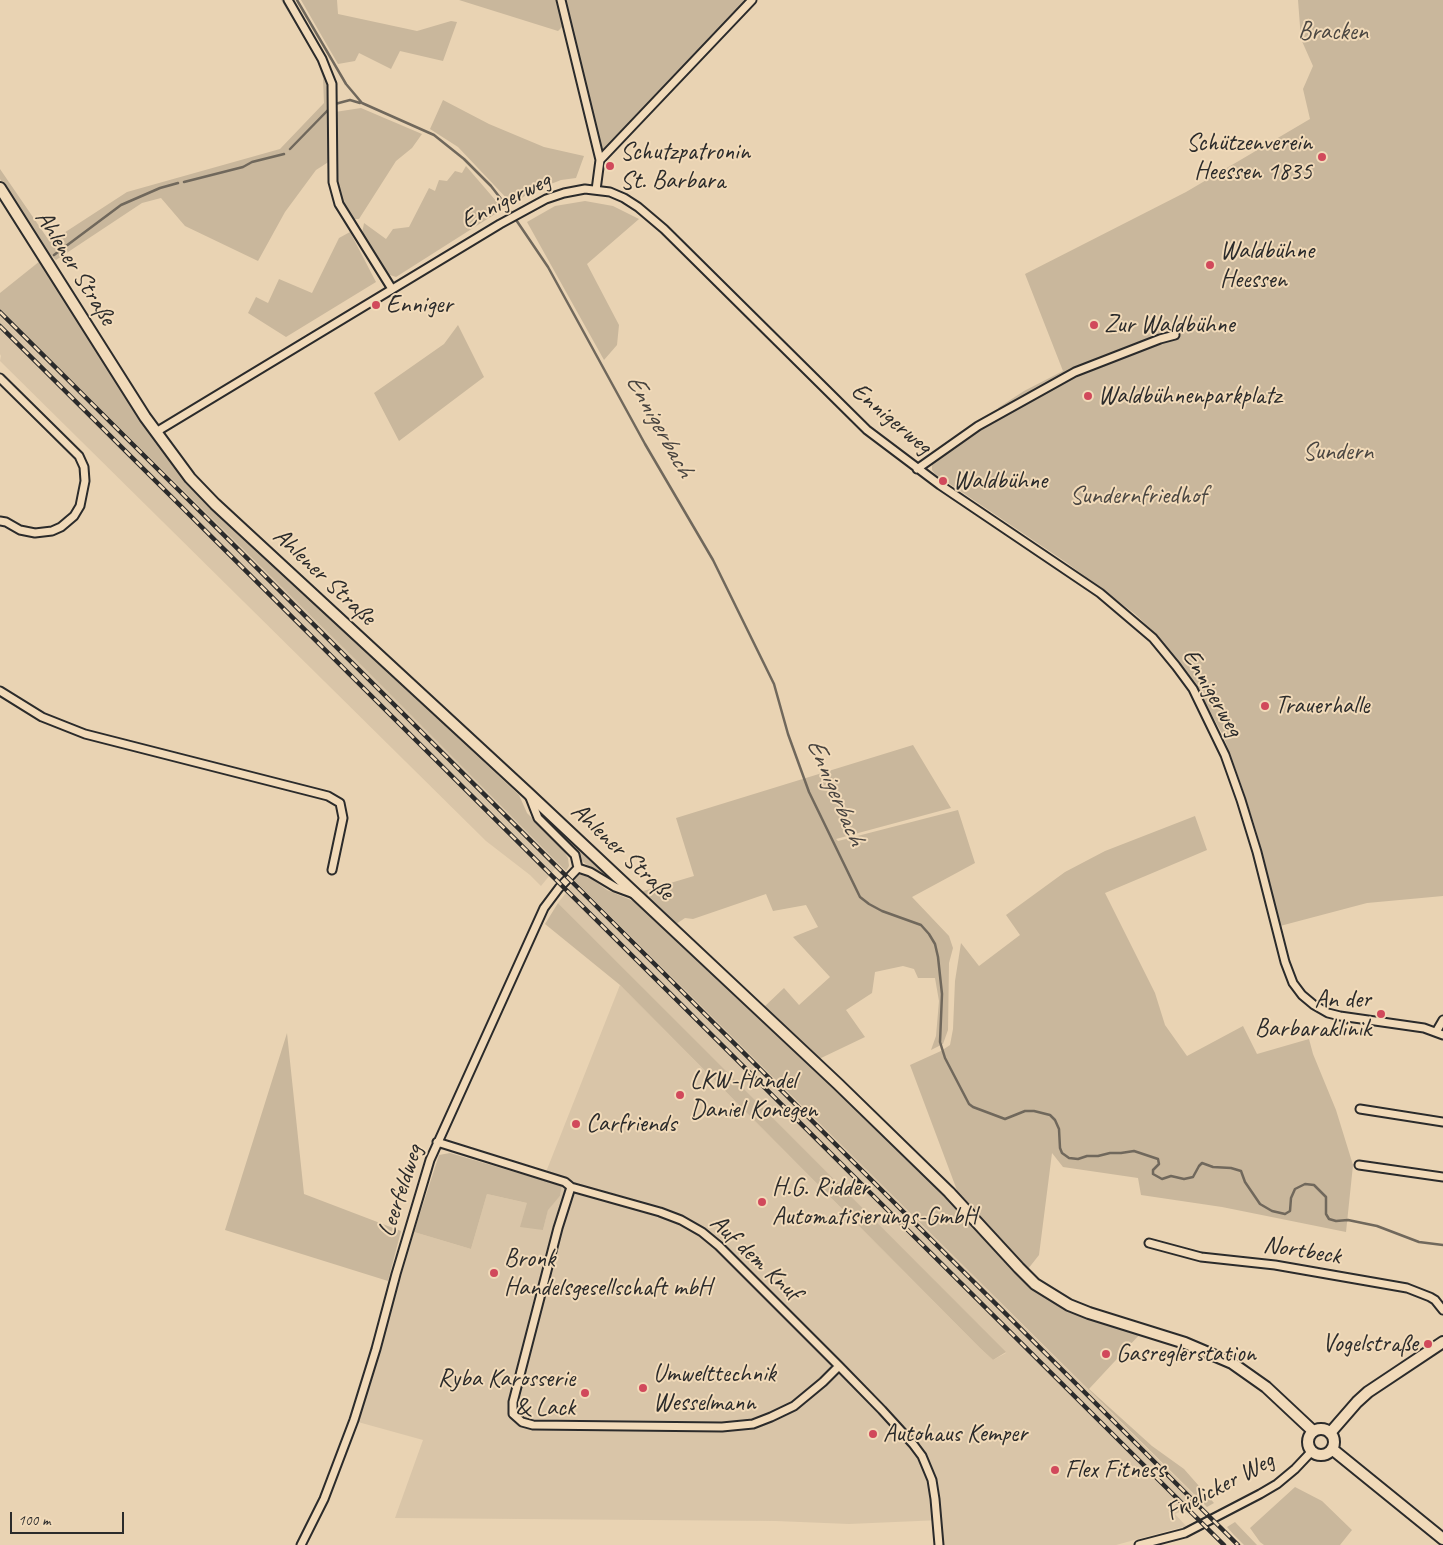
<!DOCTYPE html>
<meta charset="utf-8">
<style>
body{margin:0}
#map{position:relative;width:1443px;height:1545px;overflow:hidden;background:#e9d3b3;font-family:Caveat,sans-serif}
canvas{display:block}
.scale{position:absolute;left:10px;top:1512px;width:114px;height:22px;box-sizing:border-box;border:2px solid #2b2b2b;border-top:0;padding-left:6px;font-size:15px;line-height:18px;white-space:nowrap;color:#2b2b2b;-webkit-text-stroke:4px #f1dab9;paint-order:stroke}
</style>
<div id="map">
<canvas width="1443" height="1545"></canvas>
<div class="scale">100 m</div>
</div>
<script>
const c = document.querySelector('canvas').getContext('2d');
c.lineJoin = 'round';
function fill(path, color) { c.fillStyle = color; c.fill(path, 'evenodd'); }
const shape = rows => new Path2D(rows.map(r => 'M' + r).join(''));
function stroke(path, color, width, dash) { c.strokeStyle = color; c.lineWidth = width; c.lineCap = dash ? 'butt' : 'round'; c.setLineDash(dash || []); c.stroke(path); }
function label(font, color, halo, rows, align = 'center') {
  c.font = font + ' Caveat,sans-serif'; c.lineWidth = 4; c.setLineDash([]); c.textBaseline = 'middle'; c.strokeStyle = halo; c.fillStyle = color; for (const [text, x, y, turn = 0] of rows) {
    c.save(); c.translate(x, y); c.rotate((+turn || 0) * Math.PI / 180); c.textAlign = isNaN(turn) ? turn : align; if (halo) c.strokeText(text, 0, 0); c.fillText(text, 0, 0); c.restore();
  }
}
const built = shape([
 [0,310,364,668,559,864,541,886,530,875,486,841,0,361,1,356,0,354],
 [575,881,1201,1502,1175,1514,1186,1526,1116,1545,942,1545,941,1520,849,1524,776,1521,395,1518,423,1440,358,1422,414,1232,471,1249,487,1194,527,1203,543,1230,548,1209,560,1196,562,1186,546,1172,620,985,980,1348,993,1360,1006,1353,558,903]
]);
const green = shape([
 [281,0,286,0,319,57,327,77,330,161,316,170,285,212,258,261,185,226,161,198,142,203,56,260,43,247,0,179,0,169,50,242,127,192,280,149,324,103,323,78,316,58],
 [301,0,337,0,338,14,417,31,451,21,457,22,443,61,400,51,391,69,359,53,355,61,338,64],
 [459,0,556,0,563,26,558,31],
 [565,0,748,0,608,149,604,150,600,148],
 [1298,0,1443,0,1443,896,1367,903,1280,926,1256,830,1240,781,1223,735,1194,684,1175,658,1157,635,1135,614,1067,563,935,474,932,470,932,464,934,459,973,432,998,417,1002,418,998,408,1024,391,1063,371,1025,274,1186,192,1310,119,1303,89,1313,66,1301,39],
 [443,100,489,124,544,147,584,156,576,178,561,180,533,191,512,204,458,147,430,129],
 [361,108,422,134,412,148,396,161,359,219,353,219,342,204,338,193,335,175,335,112],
 [466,166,503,209,396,277,387,274,362,234,364,223,386,239,393,229,409,227,429,188,435,191,439,180,447,181,455,171,462,173],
 [585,201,613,206,639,219,587,264,619,325,617,345,604,360,527,222,555,206],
 [350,232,376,282,286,337,248,313,256,297,268,303,279,279,312,293,339,238],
 [40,261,140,420,172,464,212,508,519,795,527,813,562,848,568,858,569,866,566,871,364,668,0,310,0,293],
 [458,325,484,377,399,441,374,393,444,344],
 [913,745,951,808,836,839,838,841,958,810,975,863,912,897,949,936,953,948,949,963,948,1030,943,1044,931,1050,936,1036,939,1001,935,978,918,978,914,969,903,966,875,972,872,993,846,1010,865,1037,819,1059,764,1007,784,988,799,1005,830,977,793,937,818,927,806,905,773,911,766,894,693,919,685,918,676,924,640,892,694,876,676,818],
 [536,805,619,883,617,885,593,870,581,860,539,816],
 [1195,816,1207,850,1105,893,1155,993,1165,1025,1187,1056,1243,1026,1257,1054,1309,1039,1313,1054,1336,1110,1353,1165,1346,1232,1222,1207,1141,1195,1138,1178,1063,1167,1052,1153,1039,1255,1028,1269,1001,1243,958,1193,910,1065,941,1051,950,1045,953,1029,955,981,961,943,979,966,1020,935,1006,915,1065,872,1105,851],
 [578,874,589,877,607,890,638,903,835,1088,945,1194,1013,1271,1025,1282,1057,1304,1070,1311,1088,1318,1141,1333,1089,1389,1152,1446,1184,1469,1214,1503,1207,1507,572,878],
 [558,903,709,1054,1006,1352,993,1360,980,1348,620,985,545,924],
 [287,1033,304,1194,401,1231,388,1281,225,1230],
 [450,1153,562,1186,560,1196,548,1210,543,1230,520,1227,527,1203,487,1194,471,1249,414,1232,439,1155],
 [1295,1487,1322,1501,1352,1530,1340,1545,1264,1545,1260,1542,1250,1528],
 [1235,1522,1257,1545,1244,1545,1233,1534,1227,1527]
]);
const stream = shape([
 [297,0,346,84,362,103,434,135,464,159,491,186,508,208,548,267,645,444,713,560,774,684,788,734,809,792,860,897,869,904,882,911,921,925,929,934,935,944,938,957,942,994,940,1042,945,1058,969,1104,973,1107,1005,1119,1025,1111,1034,1111,1050,1115,1055,1120,1059,1129,1060,1148,1062,1153,1069,1158,1078,1159,1087,1156,1098,1156,1110,1153,1121,1153,1134,1151,1158,1159,1159,1164,1153,1170,1153,1174,1162,1179,1171,1176,1184,1179,1193,1177,1199,1166,1202,1163,1213,1167,1231,1168,1241,1171,1245,1182,1260,1204,1272,1211,1285,1214,1290,1211,1291,1198,1295,1189,1305,1184,1314,1185,1326,1197,1326,1214,1329,1219,1336,1221,1348,1220,1377,1226,1419,1242,1443,1245],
 [335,104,350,100,360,103],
 [290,149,328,110],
 [184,182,243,167,252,162,284,154],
 [54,255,121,205,160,188,178,183]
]);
const street = shape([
 [288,0,322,59,332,84,333,182,339,204,392,289],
 [561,0,600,160,596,190],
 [600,160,752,0],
 [0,378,79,456,84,467,85,481,80,506,74,516,61,527,52,531,35,533,20,530,6,522,0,521],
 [156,432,500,224,546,199,564,193,585,189,610,192,624,198,638,207,664,229,867,430,940,485,1100,593,1153,638,1176,666,1193,689,1225,755,1241,800,1257,852,1285,962,1293,983,1302,995,1314,1005,1328,1013,1340,1016,1424,1028,1443,1035],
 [917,469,978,426,1075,372,1160,339,1175,335],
 [0,691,42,717,85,734,328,796,340,803,343,818,332,870],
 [529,795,538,818,575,855,578,868],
 [578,868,590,872,615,887,634,894],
 [1436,1032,1443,1020],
 [1360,1109,1443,1122],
 [437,1142,565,1182,571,1187,660,1212,681,1220,702,1232,719,1246,839,1366,882,1410,913,1444,922,1456,932,1480,935,1499,939,1545],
 [1359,1165,1443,1177],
 [571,1187,558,1228,513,1402,513,1414,522,1422,533,1425,722,1427,753,1424,771,1417,794,1406,823,1382,839,1366],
 [1149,1243,1201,1257,1275,1265,1407,1288,1430,1297,1435,1300,1443,1310],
 [301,1545,324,1499,354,1420,376,1349,396,1274,430,1160,544,908,559,888,578,868],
 [1139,1545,1185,1533,1260,1494,1277,1484,1295,1469,1312,1451]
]);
const secondary = shape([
 [0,188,145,417,190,478,215,504,528,793,838,1084,949,1192,1019,1268,1035,1284,1069,1305,1089,1313,1185,1343,1232,1363,1266,1387,1313,1431],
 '1308 1442a13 13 0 1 1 26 0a13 13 0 1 1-26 0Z',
 [1330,1433,1357,1402,1368,1392,1443,1342],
 [1332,1449,1443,1539]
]);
const rail = shape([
 [0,312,1238,1545],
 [0,326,1224,1545]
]);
const markers = [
 [1322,157,5,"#d1495b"],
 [610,166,5,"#d1495b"],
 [1210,265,5,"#d1495b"],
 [376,305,5,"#d1495b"],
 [1094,325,5,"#d1495b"],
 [1088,396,5,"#d1495b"],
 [943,481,5,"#d1495b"],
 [1265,706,5,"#d1495b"],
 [1381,1014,5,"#d1495b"],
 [680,1095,5,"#d1495b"],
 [576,1124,5,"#d1495b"],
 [762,1202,5,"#d1495b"],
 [494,1273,5,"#d1495b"],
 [1428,1344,5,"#d1495b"],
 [1106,1354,5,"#d1495b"],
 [643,1388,5,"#d1495b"],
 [585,1393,5,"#d1495b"],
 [873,1434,5,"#d1495b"],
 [1055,1470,5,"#d1495b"]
];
const parkNames = [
 ["Bracken",1333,32],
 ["Sundern",1338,452],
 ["Sundernfriedhof",1138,496]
];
const poiNames = [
 ["Schützenverein",1312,143,"right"],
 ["Heessen 1835",1312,172,"right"],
 ["Schutzpatronin",620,152],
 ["St. Barbara",620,181],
 ["Waldbühne",1220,251],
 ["Heessen",1220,280],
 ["Enniger",386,305],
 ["Zur Waldbühne",1104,325],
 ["Waldbühnenparkplatz",1098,396],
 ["Waldbühne",953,481],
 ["Trauerhalle",1275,706],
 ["An der",1371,1000,"right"],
 ["Barbaraklinik",1371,1029,"right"],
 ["LKW-Handel",690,1081],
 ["Daniel Konegen",690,1110],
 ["Carfriends",586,1124],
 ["H.G. Ridder",772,1188],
 ["Automatisierungs-GmbH",772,1217],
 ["Bronk",504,1259],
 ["Handelsgesellschaft mbH",504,1288],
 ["Vogelstraße",1418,1344,"right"],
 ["Gasreglerstation",1116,1354],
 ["Umwelttechnik",653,1374],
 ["Wesselmann",653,1403],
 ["Ryba Karosserie",575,1379,"right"],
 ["& Lack",575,1408,"right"],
 ["Autohaus Kemper",883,1434],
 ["Flex Fitness",1065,1470]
];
const streetNames = [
 ["Ennigerweg",506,201,-27],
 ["Ahlener Straße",75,268,58],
 ["Ennigerweg",891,419,40],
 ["Ahlener Straße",324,577,43],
 ["Ennigerweg",1212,693,60],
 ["Ahlener Straße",622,852,43],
 ["Leerfeldweg",401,1191,-72],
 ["Nortbeck",1302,1251,9],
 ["Auf dem Knuf",755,1258,43],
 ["Frielicker Weg",1220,1487,-28]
];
const waterNames = [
 ["Ennigerbach",659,426,61],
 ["Ennigerbach",835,792,67]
];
fill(built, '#d9c5a8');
fill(green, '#c9b79c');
stroke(stream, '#70685c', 2.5);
stroke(street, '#2b2b2b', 11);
stroke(secondary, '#2b2b2b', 14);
stroke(street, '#f1dab9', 7);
stroke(secondary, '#f1dab9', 10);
stroke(rail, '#2b2b2b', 4.5);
stroke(rail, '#f1dab9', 2.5, [8]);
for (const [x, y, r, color] of markers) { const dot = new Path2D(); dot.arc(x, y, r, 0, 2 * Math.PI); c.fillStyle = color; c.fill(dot); stroke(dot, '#f1dab9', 2); }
label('25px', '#4b4742', '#f1dab9', parkNames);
label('25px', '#2b2b2b', '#f1dab9', poiNames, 'left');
label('25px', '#2b2b2b', '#f1dab9', streetNames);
label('italic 26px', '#484440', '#f1dab9', waterNames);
</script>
